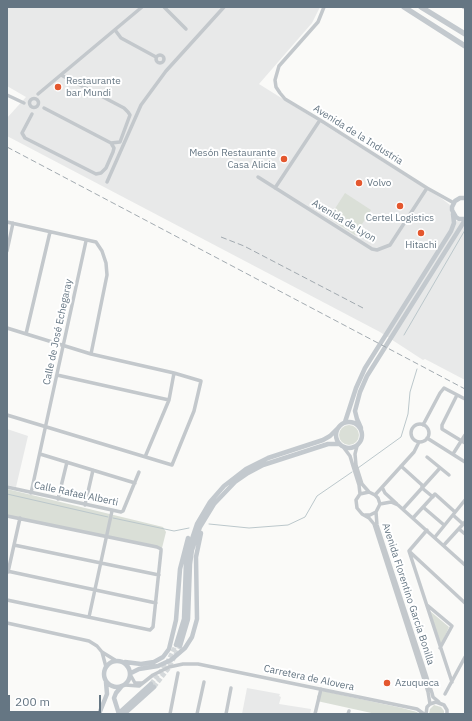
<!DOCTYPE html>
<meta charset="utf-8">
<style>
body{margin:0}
#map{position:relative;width:472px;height:721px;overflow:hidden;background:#fafaf8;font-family:"IBM Plex Sans",sans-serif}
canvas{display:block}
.frame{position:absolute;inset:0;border:8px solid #657683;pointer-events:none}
.scale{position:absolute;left:8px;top:695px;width:93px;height:18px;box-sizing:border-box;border:2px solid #657683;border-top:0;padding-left:5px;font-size:12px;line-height:14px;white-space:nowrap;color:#657683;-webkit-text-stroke:3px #fff;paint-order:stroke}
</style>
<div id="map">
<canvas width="472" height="721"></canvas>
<div class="frame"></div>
<div class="scale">200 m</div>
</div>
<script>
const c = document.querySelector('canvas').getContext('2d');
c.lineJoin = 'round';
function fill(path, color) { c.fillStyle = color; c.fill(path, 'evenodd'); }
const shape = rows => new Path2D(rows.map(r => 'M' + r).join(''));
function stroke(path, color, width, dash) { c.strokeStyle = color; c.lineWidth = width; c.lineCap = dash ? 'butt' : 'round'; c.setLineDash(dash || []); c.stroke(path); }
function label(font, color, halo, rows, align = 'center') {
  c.font = font + ' "IBM Plex Sans",sans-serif'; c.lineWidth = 4; c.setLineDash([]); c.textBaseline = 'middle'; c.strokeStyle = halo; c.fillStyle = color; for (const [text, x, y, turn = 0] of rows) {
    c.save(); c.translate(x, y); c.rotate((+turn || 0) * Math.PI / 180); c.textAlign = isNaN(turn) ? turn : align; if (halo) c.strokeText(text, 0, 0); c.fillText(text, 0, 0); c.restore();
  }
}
const built = shape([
 [7,7,320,7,312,23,259,84,441,198,450,205,454,220,465,223,465,380,425,359,423,360,380,332,7,136,7,118,26,97,7,86],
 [7,429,28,436,16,487,7,485],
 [247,688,280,694,279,696,281,697,279,704,311,709,310,714,242,714]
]);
const green = shape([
 [345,193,371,210,355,235,329,218],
 '339 435a10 10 0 1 1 20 0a10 10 0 1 1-20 0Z',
 [7,489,163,527,166,532,162,548,7,515],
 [430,611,449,627,441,645],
 [323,691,402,708,417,712,419,714,376,714,317,701,317,696],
 [434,705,441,707,444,711,444,714,429,714,430,709]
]);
const stream = shape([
 [404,335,465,230],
 [358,468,401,437,408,414,410,392,417,369],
 [7,494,108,517],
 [113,518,174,531,189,528],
 [209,524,249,528,288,525,305,517,317,496,352,472]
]);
const majorTunnel = shape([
 [151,684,167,663,176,645],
 [154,687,168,669,180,646]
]);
const minor = shape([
 [164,7,186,29],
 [324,7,318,22,279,66,275,80,276,87,280,93,285,99,320,120,427,188,454,203],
 [463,7,465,8],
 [115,30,121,38,156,57],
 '156 59a4 4 0 1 1 8 0a4 4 0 1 1-8 0Z',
 [61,75,124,108,128,112,130,115,120,142,111,143],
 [38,94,142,7],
 [7,95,24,103],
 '29.5 103a4.5 4.5 0 1 1 9 0a4.5 4.5 0 1 1-9 0Z',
 [32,114,22,133,25,138,96,174,101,173,106,168,113,152,114,148,111,143,44,108],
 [258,177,372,249,377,250,390,245,427,188],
 [107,182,141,105,166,71,224,7],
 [275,188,320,120],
 [7,222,96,242,102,251,106,263,107,275,91,354],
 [7,251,13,223],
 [7,328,91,354,174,373,201,381,194,411,172,465,7,415],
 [26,334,50,232],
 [57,375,169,400],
 [457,395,442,425,442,429,465,443],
 '411 433a9 9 0 1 1 18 0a9 9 0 1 1-18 0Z',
 [423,425,440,393,444,388,465,399],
 [427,438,465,462],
 [357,446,355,454,356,465,362,484,369,492],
 [344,448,350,456,353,466,359,485,360,494],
 [40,454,135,483],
 [453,454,465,435],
 [145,457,169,400,174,373],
 [427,457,449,475],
 [401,466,422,485,422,488,433,497],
 [7,487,121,512,123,511,139,472],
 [382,487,385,493,397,504],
 [31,493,86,241],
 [375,495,414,452,419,442],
 [58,499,67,462],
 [380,504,391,502,398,505,465,565],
 [85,505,93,470],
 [423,507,444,525],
 [403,509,440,468],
 [376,512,377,525,432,693,433,697,439,702],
 [365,515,370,515,376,512,380,504,378,498,375,495,369,492,360,494,356,500,357,508,362,514,369,518,374,524,428,692,430,704],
 [453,515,463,524],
 [7,516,157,547,161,549,161,551,153,627,150,630,7,600],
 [413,518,435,494,455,512],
 [459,529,465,534],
 [427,530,409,551,452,682],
 [435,537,465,500],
 [14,545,159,575],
 [444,545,465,522],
 [410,552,465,603],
 [7,571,156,603],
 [8,572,20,518],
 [427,605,452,626,440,648],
 [89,617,112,511],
 [7,623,89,641,97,646,102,652,115,660],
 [102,652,106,667],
 [131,676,135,683,142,683],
 [125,685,139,686,153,675,169,667,183,664,198,664,417,709,424,714],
 [445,694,465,657],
 [170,714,178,673],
 [197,714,204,682],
 [226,714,231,688],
 [315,714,321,689],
 [348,714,349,711],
 [426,714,427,707,430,704,436,702,444,705,447,710,447,714]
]);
const major = shape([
 [465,198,460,198,455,201,452,207,452,210,456,217,459,219,465,219],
 '336 435a13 13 0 1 1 26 0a13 13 0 1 1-26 0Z',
 [345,422,356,388,365,368,451,231,454,223,453,214],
 [361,428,357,419,355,411,360,392,367,376,465,220],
 [176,645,184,619,186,562,189,548,197,524,210,502,224,486,246,469,268,458,323,440,330,436,337,429],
 [180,646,188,619,190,564,192,550,200,527,214,504,235,482,248,473,263,465,328,444,339,444],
 '104 674a13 13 0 1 1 26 0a13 13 0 1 1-26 0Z',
 [125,662,141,664,154,662,163,657,169,649,176,620,180,569,188,538],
 [131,673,139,669,158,666,171,660,185,648,192,637,197,619,196,557,201,533],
 [99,714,107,694,106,682],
 [118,714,151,684],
 [119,714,114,698,116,693,121,687],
 [124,714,154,687]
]);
const highway = shape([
 [404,7,465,46],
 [421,7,465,34]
]);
const rail = shape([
 [7,147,465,389],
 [221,237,244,246,363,308]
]);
const markers = [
 [58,87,4,"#e4572e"],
 [284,159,4,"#e4572e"],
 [359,183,4,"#e4572e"],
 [400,206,4,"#e4572e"],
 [421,233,4,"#e4572e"],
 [387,683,4,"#e4572e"]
];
const poiNames = [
 ["Restaurante",66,81],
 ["bar Mundi",66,93],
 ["Mesón Restaurante",276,153,"right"],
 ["Casa Alicia",276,165,"right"],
 ["Volvo",367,183],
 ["Certel Logistics",400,218,"center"],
 ["Hitachi",421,245,"center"],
 ["Azuqueca",395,683]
];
const streetNames = [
 ["Avenida de la Industria",358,135,32],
 ["Avenida de Lyon",344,221,31],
 ["Calle de José Echegaray",58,332,-78],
 ["Calle Rafael Alberti",76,494,12],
 ["Avenida Florentino García Bonilla",408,594,72],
 ["Carretera de Alovera",309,678,12]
];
fill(built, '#e8e9e9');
fill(green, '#dadfd7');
stroke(stream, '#bbc7cb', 1);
stroke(majorTunnel, '#d5d9db', 4.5, [4.5, 2]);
stroke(minor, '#c3c8cc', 3.5);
stroke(major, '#c3c9ce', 4.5);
stroke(highway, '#c3c9ce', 5.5);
stroke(rail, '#a2aab0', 1, [6, 3]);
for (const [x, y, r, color] of markers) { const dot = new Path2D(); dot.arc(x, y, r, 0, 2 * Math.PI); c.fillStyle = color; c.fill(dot); stroke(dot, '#fff', 1.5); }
label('10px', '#657683', '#fff', poiNames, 'left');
label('10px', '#657683', '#fff', streetNames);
</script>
